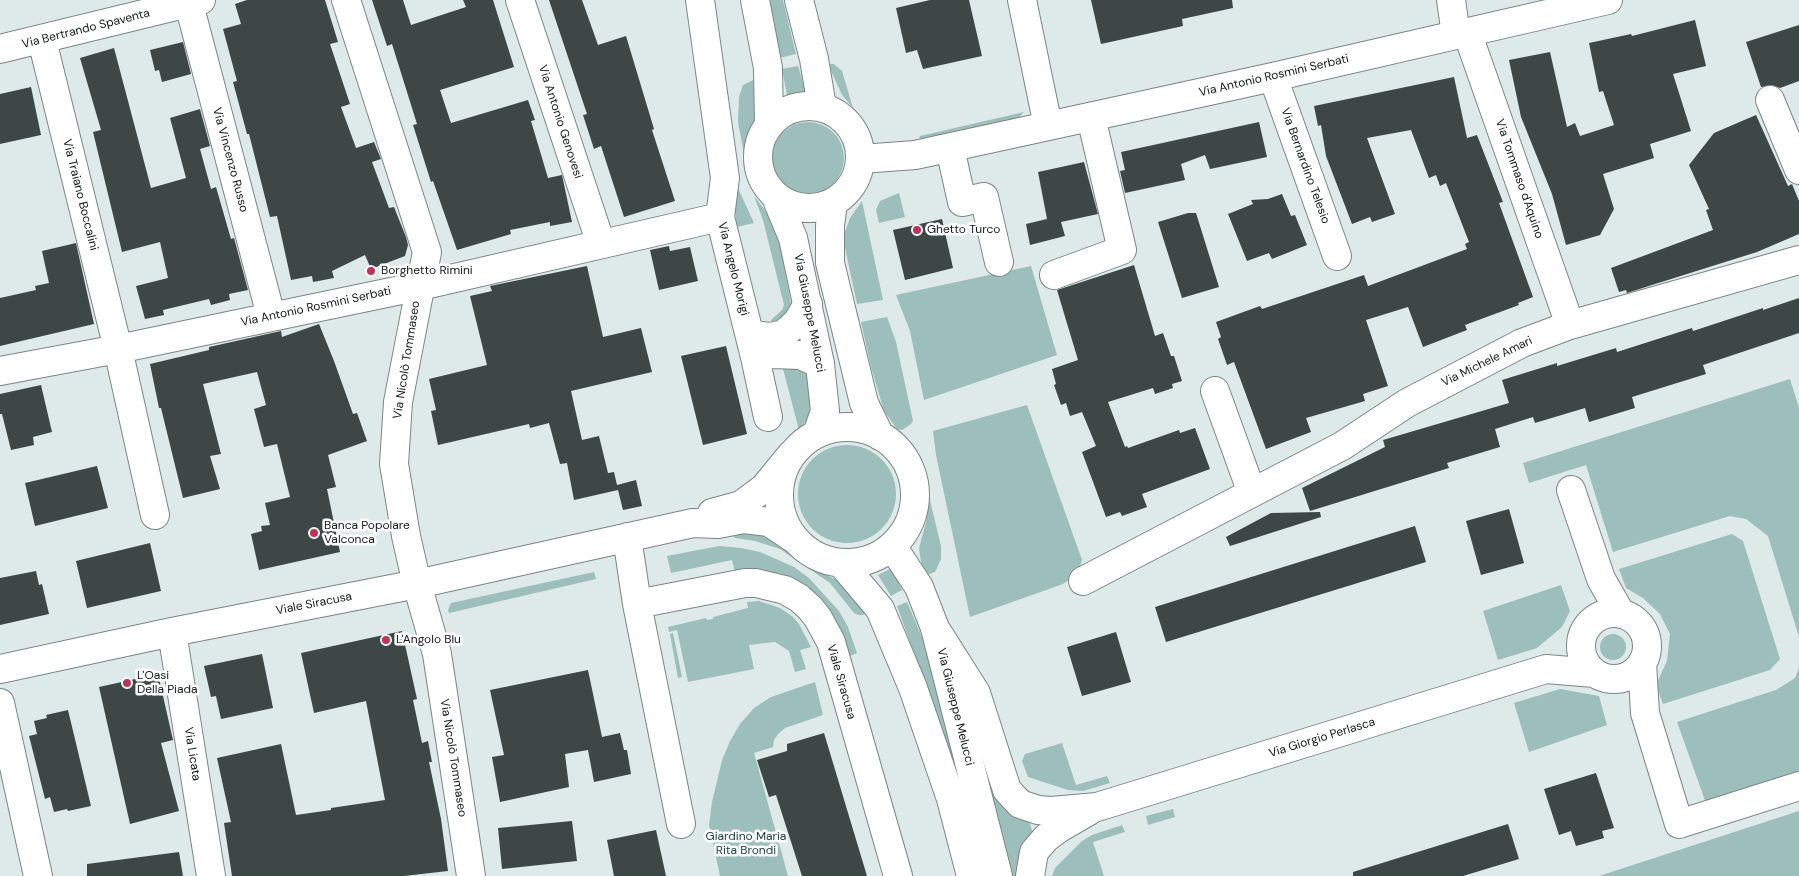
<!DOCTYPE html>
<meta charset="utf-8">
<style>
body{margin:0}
canvas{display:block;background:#ddeae9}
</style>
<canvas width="1799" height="876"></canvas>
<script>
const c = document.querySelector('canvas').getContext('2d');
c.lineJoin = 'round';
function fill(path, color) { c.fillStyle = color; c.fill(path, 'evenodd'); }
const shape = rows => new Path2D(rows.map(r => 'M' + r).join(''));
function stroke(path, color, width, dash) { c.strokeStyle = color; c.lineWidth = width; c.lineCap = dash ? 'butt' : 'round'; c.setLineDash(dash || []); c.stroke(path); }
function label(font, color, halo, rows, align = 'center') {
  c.font = font + ' "DM Sans",sans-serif'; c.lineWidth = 5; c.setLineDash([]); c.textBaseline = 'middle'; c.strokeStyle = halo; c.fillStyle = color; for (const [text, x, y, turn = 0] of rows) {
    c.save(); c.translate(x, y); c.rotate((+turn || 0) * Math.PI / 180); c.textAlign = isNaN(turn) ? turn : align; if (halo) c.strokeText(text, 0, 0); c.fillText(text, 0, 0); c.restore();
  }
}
const green = shape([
 [768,0,783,0,796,54,779,58],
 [828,64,834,64,842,71,853,108,842,95],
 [798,66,806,92,787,95,782,69],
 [753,80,757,112,744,154,738,122,739,97,743,85],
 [1024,112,1017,120,918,143,920,136],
 '772 158a36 36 0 1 1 72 0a36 36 0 1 1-72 0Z',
 [737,186,754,223,737,227,735,209],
 [899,193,905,217,879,223,876,210,880,201],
 [754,196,768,214,780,241,792,309,773,326,771,320,782,310,784,305,763,220],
 [862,201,883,300,857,304,845,248,845,232,850,218],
 [1031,266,1057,355,924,400,910,331,896,295],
 [887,317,896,342,913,421,911,424,902,430,897,429,884,411,871,367,861,322],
 [782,365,803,369,807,374,811,402,808,418,799,430],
 [1790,379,1799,408,1799,637,1768,536,1746,519,1730,516,1613,552,1586,465,1529,483,1523,463],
 [1027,405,1082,560,1078,573,1063,584,970,617,936,455,933,431],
 '798 494a49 49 0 1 1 98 0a49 49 0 1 1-98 0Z',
 [929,496,941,546,941,559,935,572,927,575,921,562,919,548,926,522],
 [750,529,783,543,803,562,840,582,866,612,863,615,858,615,854,613,830,583,780,549,755,541,735,538,732,535,732,531],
 [1732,534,1743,541,1780,659,1770,670,1663,704,1656,685,1667,661,1670,634,1660,614,1643,598,1626,588,1619,569],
 [719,546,741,548,760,552,794,567,809,578,839,611,848,627,857,653,847,657,832,614,820,597,808,587,782,574,757,569,735,572,732,560,671,573,667,556],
 [892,568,902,590,891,596,878,575],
 [594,572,596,579,449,613,448,610,451,603],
 [1561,585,1570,611,1562,627,1537,648,1498,660,1483,611],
 [759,601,780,608,792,616,799,624,811,647,800,650,806,669,795,672,789,651,775,642,765,643,749,645,754,669,688,682,677,630,669,632,668,627,706,618,707,620,713,619,713,617,748,608,747,602],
 [907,602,922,637,955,760,954,762,953,762,897,606],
 [673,633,682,677,678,678,670,634],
 '1600 647a13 13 0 1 1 26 0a13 13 0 1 1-26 0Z',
 [1799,668,1799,777,1707,806,1677,722,1776,690,1795,678],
 [815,682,823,715,785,728,778,734,774,740,773,747,754,753,788,876,720,876,709,825,712,802,722,760,730,741,740,724,754,708,771,697],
 [1560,689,1599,696,1607,725,1529,752,1514,703],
 [1062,743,1076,785,1107,776,1110,783,1083,791,1068,790,1028,777,1022,761,1025,754],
 [981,752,1028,816,1034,838,1018,876,1013,876],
 [1173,809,1175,817,1148,825,1146,816],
 [1799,811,1799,876,1599,876],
 [1122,825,1125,832,1093,842,1104,876,1052,876,1055,868,1082,841,1092,835]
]);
const building = shape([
 [247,0,325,0,338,42,330,44,350,104,341,107,356,148,374,142,381,159,372,162,389,208,394,207,406,237,408,245,405,256,371,269,365,255,332,271,334,278,313,282,312,276,291,280,277,216,270,217,249,134,247,134,233,82,237,81,223,29,241,24,235,4],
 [372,0,403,0,411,25,466,7,463,0,493,0,514,67,440,90,451,123,528,100,535,120,531,121,548,178,562,175,572,222,550,226,550,222,510,230,511,234,457,250,433,181,431,182,413,125,417,124,392,44,387,46],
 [549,0,582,0,598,45,626,36,654,129,652,130,675,201,624,217,601,146,594,149,583,115,587,114],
 [930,0,969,0,982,56,923,69,917,50,906,53,896,8],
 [1091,0,1232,0,1233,8,1182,19,1183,26,1101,44],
 [1695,20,1706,66,1673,74,1691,131,1650,144,1654,158,1603,174,1614,209,1600,235,1566,245,1552,194,1521,117,1509,60,1550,52,1567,127,1575,123,1580,136,1614,125,1603,91,1599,92,1589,43,1631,34,1632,36],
 [1799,25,1799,81,1780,88,1772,85,1761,87,1746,42],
 [183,42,191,74,162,82,159,70,155,71,150,50],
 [114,48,151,188,186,178,170,118,200,109,210,146,200,149,211,189,216,187,231,239,234,238,248,290,229,294,230,300,211,305,209,299,163,310,164,315,145,319,136,286,168,278,160,242,122,252,93,132,101,130,80,58],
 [1454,77,1467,138,1477,135,1503,202,1499,203,1533,297,1518,303,1519,305,1465,325,1467,330,1423,347,1408,307,1366,320,1388,386,1363,394,1365,401,1306,418,1311,432,1266,449,1234,362,1227,365,1218,339,1221,337,1216,322,1260,306,1262,309,1364,275,1368,286,1467,249,1465,244,1469,242,1446,183,1440,186,1436,175,1429,178,1411,130,1367,138,1395,214,1372,222,1370,217,1352,224,1326,156,1321,125,1318,126,1314,106],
 [31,87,41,135,0,144,0,94],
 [1756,115,1788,186,1792,184,1799,201,1799,234,1757,252,1652,285,1627,293,1626,290,1619,292,1611,268,1713,230,1706,210,1709,209,1689,165,1714,133],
 [1259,122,1267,157,1210,169,1205,155,1181,164,1185,180,1125,193,1120,171,1125,170,1121,152],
 [1084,162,1098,214,1061,222,1065,236,1030,245,1026,224,1047,219,1038,172],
 [1282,194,1291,216,1295,215,1307,245,1272,259,1269,253,1247,261,1228,214,1253,204,1251,200,1268,199],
 [1188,213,1196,213,1219,287,1182,298,1158,222],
 [942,219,953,268,905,280,893,230],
 [76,243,94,324,0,346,0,298,36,290,35,286,49,283,42,251],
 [669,246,670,251,690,247,698,281,659,290,650,250],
 [1134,265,1155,336,1163,333,1171,356,1174,356,1182,381,1172,384,1173,388,1155,394,1153,388,1108,402,1125,447,1127,446,1128,448,1179,430,1180,433,1195,428,1210,469,1142,494,1147,507,1122,516,1120,512,1106,517,1082,452,1096,446,1082,412,1070,416,1066,403,1061,405,1054,385,1056,384,1052,369,1078,360,1057,290],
 [587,266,603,337,641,328,652,372,571,391,582,440,599,436,608,473,614,472,617,485,636,480,642,506,623,510,618,490,574,500,567,463,560,464,549,423,530,428,529,424,438,445,431,411,436,410,429,379,487,365,470,296,492,291,490,286],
 [1799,298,1799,333,1703,365,1706,374,1632,397,1635,408,1589,422,1585,408,1535,423,1533,417,1495,429,1500,447,1447,463,1449,468,1310,511,1302,488,1385,447,1383,440,1509,403,1502,380,1557,363,1557,366,1616,348,1617,352,1692,328,1693,331,1763,308,1763,310],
 [319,324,334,361,353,414,357,413,367,441,328,455,336,487,327,489,340,552,259,570,251,534,262,531,261,526,270,525,265,503,290,497,277,444,264,447,254,409,266,405,257,372,203,384,221,454,210,456,220,489,183,498,161,408,159,408,150,364,209,350,209,347,281,331,282,337],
 [726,346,747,434,703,445,681,356],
 [41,385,52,432,33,437,34,445,11,450,2,414,0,414,0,394],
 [97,466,108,508,35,526,25,483],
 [1509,509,1524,563,1481,575,1466,521],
 [1320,512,1321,517,1230,546,1226,537,1271,513],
 [1415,526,1426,562,1166,642,1155,607],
 [150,543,161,591,87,608,76,561],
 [36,571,39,585,42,584,49,614,0,625,0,578],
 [402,631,417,699,413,700,422,743,428,741,432,762,429,762,441,819,448,871,404,876,232,876,224,823,231,822,217,758,281,744,296,815,331,810,331,808,385,800,366,701,314,713,301,653],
 [1116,632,1131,682,1082,696,1067,647],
 [262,654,273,708,221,719,216,696,211,697,204,666],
 [588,670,602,737,620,733,624,750,627,750,631,774,594,782,588,750,565,754,569,787,500,802,492,757,504,755,490,690],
 [158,674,173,740,161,743,179,811,130,824,99,687],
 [68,710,91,806,68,811,67,809,54,812,50,797,45,799,29,736,37,734,34,721,47,718,46,715],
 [824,733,867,876,802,876,776,795,769,797,757,760,787,751,787,744],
 [1596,773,1614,828,1602,831,1604,838,1576,846,1571,831,1559,835,1544,789],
 [572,821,577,861,502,869,498,828],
 [1508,824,1519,859,1463,876,1353,876,1353,872],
 [656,830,666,876,614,876,607,840],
 [179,852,183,876,87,876,87,864]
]);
const minor = shape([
 [346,0,427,252,398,402,394,464,406,536,417,584,437,654,471,876],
 [520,0,601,244],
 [700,0,725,178,720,217,755,357,768,417],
 [1022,0,1048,126],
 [1451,0,1456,35],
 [189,4,271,316],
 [1467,32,1570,325],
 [42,40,118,349,155,515],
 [0,49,201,0],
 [1273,77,1337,256],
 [1770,100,1799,170],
 [950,148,962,202,984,197,999,262],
 [861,159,915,155,1273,77,1608,0],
 [1054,275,1122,250,1091,117],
 [750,335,771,337,784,334,797,322,808,304],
 [755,357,773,354,801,355,820,364],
 [0,371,118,349,420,286,720,217],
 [1215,391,1252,493],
 [1571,490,1601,579,1621,614],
 [712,513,741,505,764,488,791,455],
 [627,537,637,604,681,824],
 [1083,581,1342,446,1407,403,1522,343,1570,325,1799,260],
 [637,604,745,583,756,583,785,590,799,598,810,608,818,618,831,642,898,876],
 '1581 646a33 33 0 1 1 66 0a33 33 0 1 1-66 0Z',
 [172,632,211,876],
 [938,633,976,693,1007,790,1020,804,1038,810,1051,811,1097,807,1546,669,1594,673],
 [1642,663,1645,713,1679,824,1799,786],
 [0,669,172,632,417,584,693,523,718,524,744,519,769,522,793,538],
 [0,703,38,876],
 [1030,876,1034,852,1046,838,1058,829,1089,811]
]);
const major = shape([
 [755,0,768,68,769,125],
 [799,0,814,59,822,107],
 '758 157a51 51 0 1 1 102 0a51 51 0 1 1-102 0Z',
 [775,195,793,238,820,364,825,411,817,434],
 [833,203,830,226,830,263,864,403,880,436],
 '779 495a68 68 0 1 1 136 0a68 68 0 1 1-136 0Z',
 [892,546,919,587,935,628,998,876],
 [842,564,880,609,913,688,951,799,971,876]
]);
const markers = [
 [917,230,5,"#c23254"],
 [371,271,5,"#c23254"],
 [314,533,5,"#c23254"],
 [386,640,5,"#c23254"],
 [127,683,5,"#c23254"]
];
const streetNames = [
 ["Via Bertrando Spaventa",86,29,-14],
 ["Via Antonio Rosmini Serbati",1274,76,-13],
 ["Via Antonio Genovesi",560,122,72],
 ["Via Vincenzo Russo",230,160,75],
 ["Via Bernardino Telesio",1305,166,70],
 ["Via Tommaso d'Aquino",1519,179,71],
 ["Via Traiano Boccalini",80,195,76],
 ["Via Angelo Morigi",733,269,76],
 ["Via Antonio Rosmini Serbati",316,307,-12],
 ["Via Giuseppe Melucci",809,313,79],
 ["Via Nicolò Tommaseo",407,360,-81],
 ["Via Michele Amari",1487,362,-26],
 ["Viale Siracusa",314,604,-11],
 ["Viale Siracusa",841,682,74],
 ["Via Giuseppe Melucci",955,707,76],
 ["Via Giorgio Perlasca",1322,738,-17],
 ["Via Licata",192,754,81],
 ["Via Nicolò Tommaseo",453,758,81]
];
const poiNames = [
 ["Ghetto Turco",927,230],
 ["Borghetto Rimini",381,271],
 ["Banca Popolare",324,526],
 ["Valconca",324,540],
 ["L'Angolo Blu",396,640],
 ["L'Oasi",137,676],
 ["Della Piada",137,690]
];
const parkNames = [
 ["Giardino Maria",746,837],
 ["Rita Brondi",746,851]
];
fill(green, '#9cbfbc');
fill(building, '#3c4746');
stroke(minor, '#7a8785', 30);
stroke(major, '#7a8785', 30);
stroke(minor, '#fff', 28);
stroke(major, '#fff', 28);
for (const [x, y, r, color] of markers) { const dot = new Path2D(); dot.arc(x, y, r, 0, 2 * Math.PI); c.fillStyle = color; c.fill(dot); stroke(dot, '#fff', 2); }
label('12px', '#131818', '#fff', streetNames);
label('12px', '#131818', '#fff', poiNames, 'left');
label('12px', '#184341', '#fff', parkNames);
</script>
